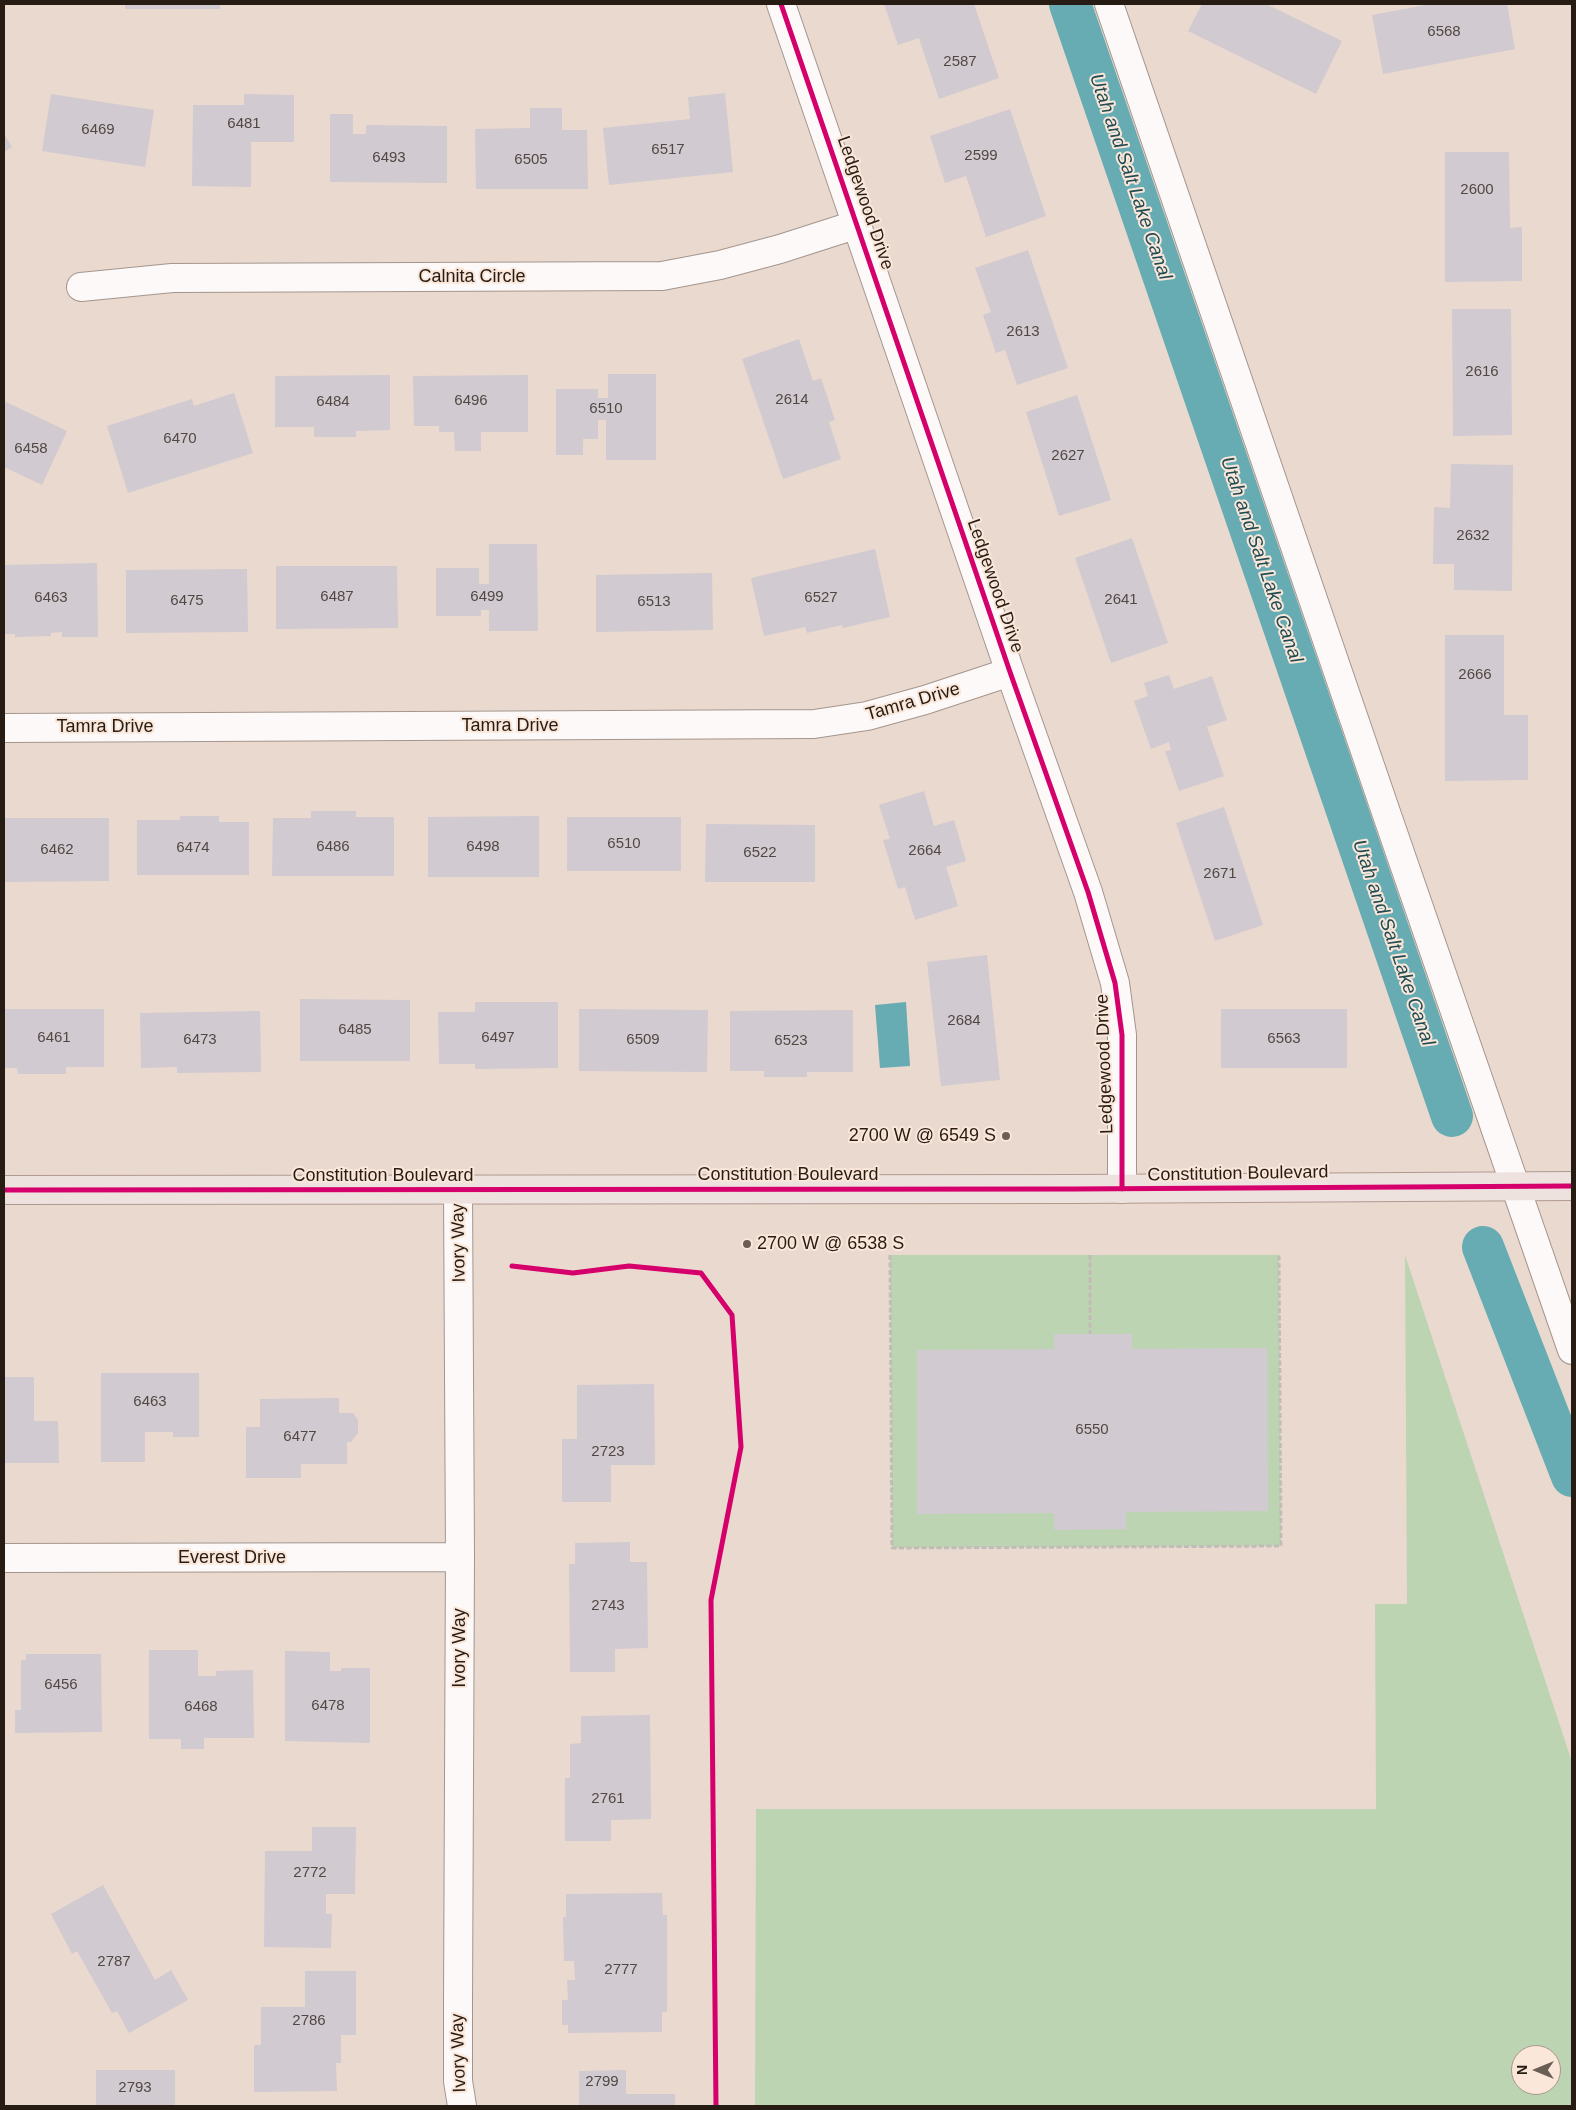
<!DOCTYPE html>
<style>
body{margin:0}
#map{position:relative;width:1576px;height:2110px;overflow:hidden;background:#ead9ce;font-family:Arial,sans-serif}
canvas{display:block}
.frame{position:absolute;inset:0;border:5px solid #271c14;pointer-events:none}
.north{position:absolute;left:1511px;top:2045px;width:50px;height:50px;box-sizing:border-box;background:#fbe7da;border:1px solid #a6968b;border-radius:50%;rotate:270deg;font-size:14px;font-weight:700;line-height:20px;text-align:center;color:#271c14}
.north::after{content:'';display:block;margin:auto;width:18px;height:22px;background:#6b5e55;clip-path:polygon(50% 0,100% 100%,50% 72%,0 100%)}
</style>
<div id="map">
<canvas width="1576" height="2110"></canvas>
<div class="frame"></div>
<div class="north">N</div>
</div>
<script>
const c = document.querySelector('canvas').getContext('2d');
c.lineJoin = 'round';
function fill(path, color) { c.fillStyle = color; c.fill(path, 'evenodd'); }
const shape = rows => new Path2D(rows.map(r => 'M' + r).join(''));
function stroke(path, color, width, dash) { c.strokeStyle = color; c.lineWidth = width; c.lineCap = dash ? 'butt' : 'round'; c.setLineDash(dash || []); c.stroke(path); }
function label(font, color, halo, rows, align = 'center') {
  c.font = font + ' Arial,sans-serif'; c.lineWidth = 4; c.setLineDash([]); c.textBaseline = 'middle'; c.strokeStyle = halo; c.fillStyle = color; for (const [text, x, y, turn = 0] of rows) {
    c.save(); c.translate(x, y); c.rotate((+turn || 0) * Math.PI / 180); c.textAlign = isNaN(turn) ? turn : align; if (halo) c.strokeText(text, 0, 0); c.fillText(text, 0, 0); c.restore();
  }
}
const green = shape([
 [890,1255,1279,1255,1281,1546,892,1548],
 [1405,1255,1572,1762,1572,2106,755,2106,756,1809,1376,1809,1375,1604,1407,1604],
 [1521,2055,1551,2055,1551,2085,1521,2085]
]);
const water = shape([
 [906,1002,910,1066,880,1068,875,1005]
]);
const canal = shape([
 [1070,4,1452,1116],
 [1483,1247,1572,1476]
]);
const building = shape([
 [125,4,220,4,220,9,125,9],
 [884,4,974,4,999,78,939,99,919,38,898,45],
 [1202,4,1266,4,1342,41,1316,94,1188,31],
 [1431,4,1507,4,1515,49,1383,74,1372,15],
 [725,93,733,172,609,185,603,128,690,119,688,97],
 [51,94,154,110,145,167,42,151],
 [244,94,294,95,294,142,251,142,251,187,192,186,193,105,244,105],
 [530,108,562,108,562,130,587,130,588,189,476,189,475,129,530,128],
 [1010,109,1046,216,986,237,966,176,945,183,930,136],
 [330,114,353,114,353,134,366,134,366,125,447,126,447,183,330,182],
 [4,134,12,147,4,152],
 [1445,152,1509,152,1510,228,1522,227,1522,281,1445,282],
 [1028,250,1068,368,1017,385,1005,350,996,353,983,315,991,312,975,268],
 [1452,309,1511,309,1512,435,1453,436],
 [799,339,813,381,821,378,835,420,829,422,841,459,783,479,742,359],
 [608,374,656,374,656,460,606,460,606,420,598,420,598,439,583,439,583,455,556,455,556,389,598,389,598,398,608,398],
 [390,375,390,430,356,431,356,437,314,437,314,427,275,427,275,376],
 [528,375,528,432,481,432,481,451,455,451,454,432,439,432,439,426,414,426,413,376],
 [234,393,253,453,128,493,107,426,192,399,194,406],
 [1077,395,1111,500,1059,516,1026,412],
 [4,401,67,431,42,485,4,467],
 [1451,464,1513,465,1512,591,1454,590,1454,564,1433,564,1434,507,1450,508],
 [1132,538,1168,643,1111,663,1075,558],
 [489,544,537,544,538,631,489,631,489,610,481,610,481,616,436,616,436,568,479,568,479,584,489,584],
 [875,549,890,617,843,628,842,625,807,633,805,627,764,636,751,578],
 [97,563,98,637,62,637,62,632,51,633,51,636,15,637,15,634,4,634,4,565],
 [276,566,397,566,398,628,276,629],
 [247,569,248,632,126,633,126,570],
 [712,573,713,630,596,632,596,575],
 [1445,635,1504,635,1504,715,1528,715,1528,780,1445,781],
 [1169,675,1174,689,1212,676,1227,720,1207,727,1224,776,1179,791,1165,751,1171,750,1169,742,1151,749,1134,701,1148,696,1144,683],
 [924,791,934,826,954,820,966,861,946,867,958,906,915,920,905,887,898,889,883,840,890,839,879,805],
 [1224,807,1263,925,1215,941,1176,823],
 [311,811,356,811,356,817,394,817,394,876,272,876,273,818,311,818],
 [180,816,219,816,219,822,249,822,249,875,137,875,137,820,180,820],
 [539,816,539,877,428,877,428,817],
 [567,817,681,817,681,871,567,871],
 [4,818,109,818,109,881,4,882],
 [706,824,815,825,815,882,705,882],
 [987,955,1000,1080,941,1086,927,962],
 [300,999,410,1000,410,1061,300,1061],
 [475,1002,558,1002,558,1068,475,1069,475,1064,439,1064,438,1012,475,1012],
 [4,1009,104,1009,104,1067,66,1067,66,1074,18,1074,17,1068,4,1068],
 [579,1009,708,1010,707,1072,579,1071],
 [1221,1009,1347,1009,1347,1068,1221,1068],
 [853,1010,853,1072,807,1072,807,1077,764,1077,764,1071,730,1071,730,1011],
 [260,1011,261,1072,177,1073,177,1067,141,1068,140,1013],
 [1054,1334,1132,1334,1132,1349,1267,1348,1268,1511,1126,1512,1126,1529,1054,1530,1054,1513,917,1514,917,1350,1054,1349],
 [101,1373,199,1373,199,1437,173,1437,173,1432,145,1432,145,1462,101,1462],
 [4,1377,34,1377,34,1421,58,1421,59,1463,4,1463],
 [654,1384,655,1465,611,1465,611,1502,562,1502,562,1439,577,1439,577,1385],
 [339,1398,339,1413,353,1413,358,1420,358,1433,351,1442,347,1442,347,1464,301,1464,301,1478,246,1478,246,1427,260,1427,260,1399],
 [630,1542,630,1562,647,1562,648,1648,615,1649,615,1672,570,1672,569,1564,575,1564,575,1543],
 [149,1650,198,1650,198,1676,216,1676,216,1671,253,1670,254,1738,204,1738,204,1749,181,1749,181,1739,149,1739],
 [285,1651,330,1652,330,1671,341,1671,341,1668,370,1668,370,1743,285,1741],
 [26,1654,101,1654,102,1732,15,1733,15,1710,21,1710,21,1660,26,1660],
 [650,1715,651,1819,611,1820,611,1841,565,1841,565,1778,570,1778,570,1744,581,1743,581,1716],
 [312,1827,356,1827,355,1894,326,1894,326,1914,332,1914,331,1948,264,1947,265,1851,312,1851],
 [103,1885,155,1980,171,1970,188,2000,129,2033,117,2011,112,2013,77,1951,72,1954,51,1914],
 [662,1893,663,1915,667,1915,667,2012,662,2012,662,2032,568,2033,568,2025,562,2025,562,2000,568,2000,567,1980,575,1980,574,1961,564,1961,563,1917,566,1917,566,1894],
 [305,1971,356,1971,356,2035,341,2035,341,2063,336,2063,337,2091,254,2092,254,2045,261,2045,261,2007,305,2007],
 [96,2070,175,2070,175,2106,96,2106],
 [626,2070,626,2094,675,2094,675,2106,579,2106,579,2071]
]);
const path = shape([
 [890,1255,892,1548,1281,1546,1279,1255],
 [1090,1255,1090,1334],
 [512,1266,573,1273,629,1266,701,1273,732,1315,741,1447,711,1600,716,2106]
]);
const minor = shape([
 [781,4,1010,672,1088,892,1115,983,1122,1035,1122,1189],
 [1109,4,1388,818,1572,1350],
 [81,287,172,278,662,276,720,265,780,249,858,224],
 [4,728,814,724,867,716,925,700,1010,672],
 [458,1190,460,1557,458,2000,458,2081,462,2106],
 [4,1558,460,1557]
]);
const major = shape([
 [4,1190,1074,1189,1572,1186]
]);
const cycleway = shape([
 [781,4,1010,672,1088,892,1115,983,1122,1035,1122,1189],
 [4,1190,1074,1189,1572,1186],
 [512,1266,573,1273,629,1266,701,1273,732,1315,741,1447,711,1600,716,2106]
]);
const markers = [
 [1006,1136,5,"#6b5e55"],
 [747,1244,5,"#6b5e55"]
];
const numberNames = [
 ["6568",1444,32],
 ["2587",960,62],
 ["6481",244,124],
 ["6469",98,130],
 ["6517",668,150],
 ["2599",981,156],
 ["6493",389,158],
 ["6505",531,160],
 ["2600",1477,190],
 ["2613",1023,332],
 ["2616",1482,372],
 ["2614",792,400],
 ["6496",471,401],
 ["6484",333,402],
 ["6510",606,409],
 ["6470",180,439],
 ["6458",31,449],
 ["2627",1068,456],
 ["2632",1473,536],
 ["6487",337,597],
 ["6499",487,597],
 ["6463",51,598],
 ["6527",821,598],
 ["2641",1121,600],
 ["6475",187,601],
 ["6513",654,602],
 ["2666",1475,675],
 ["6510",624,844],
 ["6486",333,847],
 ["6498",483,847],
 ["6474",193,848],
 ["6462",57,850],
 ["2664",925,851],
 ["6522",760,853],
 ["2671",1220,874],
 ["2684",964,1021],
 ["6485",355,1030],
 ["6461",54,1038],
 ["6497",498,1038],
 ["6563",1284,1039],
 ["6473",200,1040],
 ["6509",643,1040],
 ["6523",791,1041],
 ["6463",150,1402],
 ["6550",1092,1430],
 ["6477",300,1437],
 ["2723",608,1452],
 ["2743",608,1606],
 ["6456",61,1685],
 ["6478",328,1706],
 ["6468",201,1707],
 ["2761",608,1799],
 ["2772",310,1873],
 ["2787",114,1962],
 ["2777",621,1970],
 ["2786",309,2021],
 ["2799",602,2082],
 ["2793",135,2088]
];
const streetNames = [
 ["Ledgewood Drive",865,203,71],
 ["Calnita Circle",472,277],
 ["Ledgewood Drive",995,586,71],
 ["Tamra Drive",913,702,-16],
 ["Tamra Drive",510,726],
 ["Tamra Drive",105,727],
 ["Ledgewood Drive",1105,1064,-92],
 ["Constitution Boulevard",1238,1174,-1],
 ["Constitution Boulevard",788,1175],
 ["Constitution Boulevard",383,1176],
 ["Ivory Way",459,1243,-91],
 ["Everest Drive",232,1558],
 ["Ivory Way",460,1648,-90],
 ["Ivory Way",459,2053,-92]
];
const poiNames = [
 ["2700 W @ 6549 S",996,1136],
 ["2700 W @ 6538 S",757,1244,"left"]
];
const waterNames = [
 ["Utah and Salt Lake Canal",1130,177,71],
 ["Utah and Salt Lake Canal",1261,560,71],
 ["Utah and Salt Lake Canal",1393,943,71]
];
fill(green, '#bdd4b3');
fill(water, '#67abb3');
stroke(canal, '#67abb3', 42);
fill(building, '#d1cad1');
stroke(minor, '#a4968e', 30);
stroke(major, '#b19990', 30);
stroke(path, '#c2bcb8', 3, [5, 2.5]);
stroke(minor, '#fcf9f8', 28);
stroke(major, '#ede2de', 28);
stroke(cycleway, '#d6006c', 5);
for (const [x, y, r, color] of markers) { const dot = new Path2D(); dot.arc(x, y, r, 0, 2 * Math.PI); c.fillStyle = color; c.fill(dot); stroke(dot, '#fbe7da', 2); }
label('15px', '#524843', null, numberNames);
label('18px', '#271c14', '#fbe7da', streetNames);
label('18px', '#271c14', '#fbe7da', poiNames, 'right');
label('italic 19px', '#1f4b53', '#fbe7da', waterNames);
</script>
